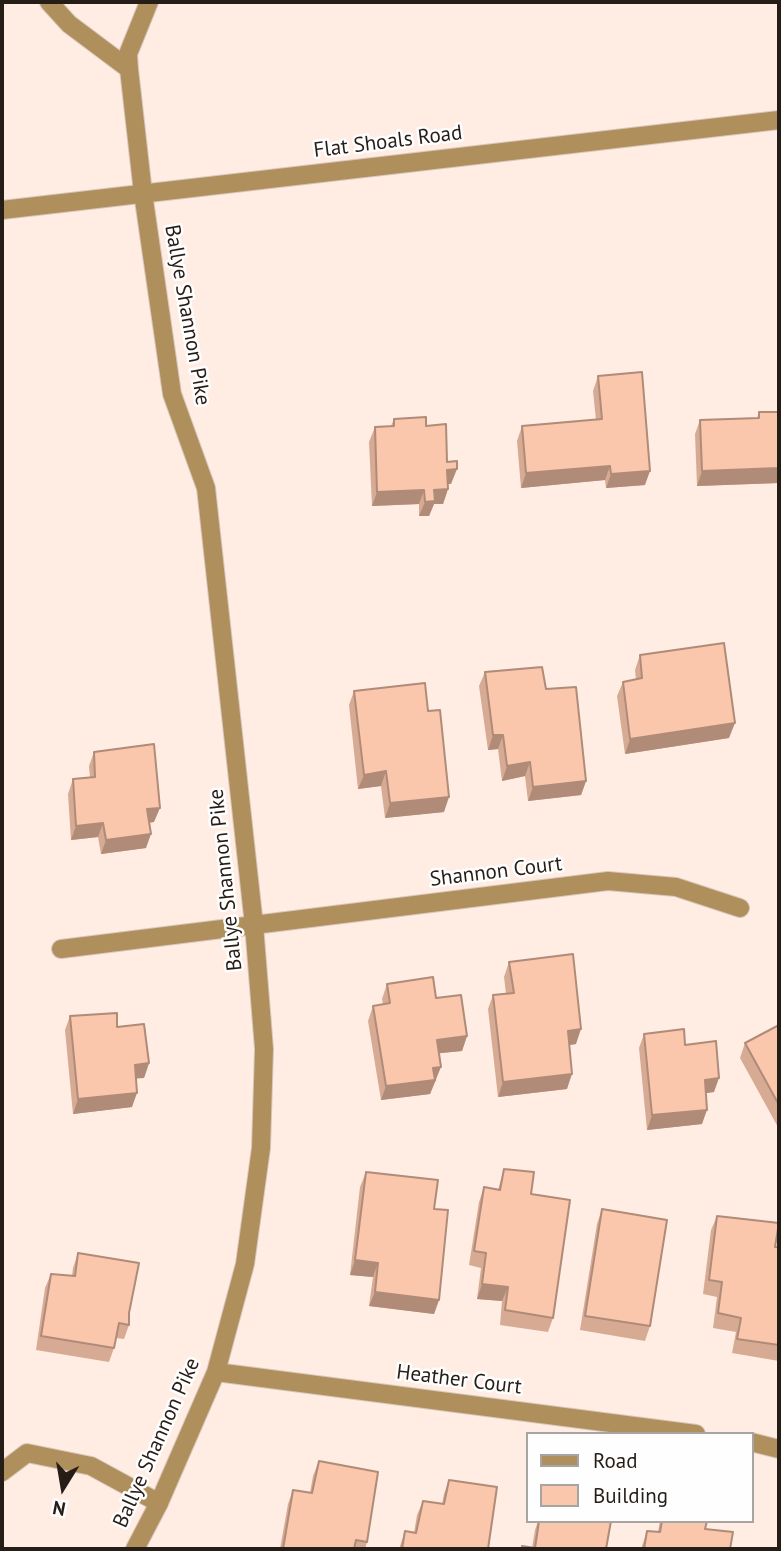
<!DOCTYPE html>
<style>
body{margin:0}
#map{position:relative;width:781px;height:1551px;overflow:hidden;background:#ffece3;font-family:"PT Sans",sans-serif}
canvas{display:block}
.frame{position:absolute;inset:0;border:4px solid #271d17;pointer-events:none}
.legend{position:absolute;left:526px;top:1432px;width:228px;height:91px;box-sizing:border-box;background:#fefefe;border:2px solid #a8a4a2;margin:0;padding:9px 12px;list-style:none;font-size:21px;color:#271d17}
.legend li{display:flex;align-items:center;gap:14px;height:35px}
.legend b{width:35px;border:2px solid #a8a4a2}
.north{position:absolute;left:28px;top:1453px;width:70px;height:70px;-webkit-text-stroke:5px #fefefe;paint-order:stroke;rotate:191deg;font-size:19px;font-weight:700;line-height:28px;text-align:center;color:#271d17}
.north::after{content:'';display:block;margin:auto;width:24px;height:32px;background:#271d17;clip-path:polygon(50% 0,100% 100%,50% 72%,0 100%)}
</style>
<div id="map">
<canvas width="781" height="1551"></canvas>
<div class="frame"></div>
<ul class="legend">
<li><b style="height:9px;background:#af905c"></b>Road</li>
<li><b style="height:19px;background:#fac6ac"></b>Building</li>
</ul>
<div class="north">N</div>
</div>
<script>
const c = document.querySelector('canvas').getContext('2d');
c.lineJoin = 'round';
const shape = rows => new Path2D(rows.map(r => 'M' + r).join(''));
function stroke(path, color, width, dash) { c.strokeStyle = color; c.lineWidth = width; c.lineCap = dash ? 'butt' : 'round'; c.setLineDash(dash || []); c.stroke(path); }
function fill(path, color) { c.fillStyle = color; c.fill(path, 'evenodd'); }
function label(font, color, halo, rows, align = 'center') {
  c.font = font + ' "PT Sans",sans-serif'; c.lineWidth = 5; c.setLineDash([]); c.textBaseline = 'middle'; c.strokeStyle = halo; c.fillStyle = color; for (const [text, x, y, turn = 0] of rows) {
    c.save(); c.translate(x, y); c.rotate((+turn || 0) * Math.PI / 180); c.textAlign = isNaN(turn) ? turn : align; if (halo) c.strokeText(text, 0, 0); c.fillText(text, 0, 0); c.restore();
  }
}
const service = shape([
 [49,2,69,24,129,69],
 [2,1472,27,1453,91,1466,159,1503]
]);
const minor = shape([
 [61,949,608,881,676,887,740,908],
 [216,1372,696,1434],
 [751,1442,779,1449],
 [135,1549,159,1503,216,1372,245,1264,261,1148,264,1049,254,925,206,488,172,394,143,193,129,69,128,54,149,2]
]);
const tertiary = shape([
 [2,210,779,120]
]);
const wall = shape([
 [598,376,645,485,606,488,605,480,521,488,517,441,522,426,596,420,593,391],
 [759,412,779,412,779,483,697,486,695,434,700,420,757,418],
 [394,419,426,426,447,462,451,484,448,484,448,489,443,504,434,504,429,516,419,516,419,504,372,506,369,442,375,427,391,426],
 [640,655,729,738,625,754,617,696,623,682,636,679,635,670],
 [485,672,546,689,586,781,581,795,528,801,525,776,502,781,498,749,488,750,479,686],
 [354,691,428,711,444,812,385,818,381,786,358,789,349,705],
 [94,752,154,822,149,823,146,848,101,854,98,837,71,840,68,794,73,779,90,778,89,766],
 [509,962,576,1044,569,1045,567,1089,498,1097,488,1009,493,995,506,994,504,977],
 [387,984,436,998,467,1036,462,1051,439,1053,436,1081,435,1082,430,1094,381,1100,368,1021,373,1006,383,1004,382,999],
 [70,1016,117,1027,149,1063,144,1078,136,1078,132,1107,73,1114,65,1030],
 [779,1025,779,1129,740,1058,745,1043],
 [644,1034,685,1045,714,1092,706,1093,702,1124,647,1130,639,1048],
 [504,1169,531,1194,553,1318,548,1332,500,1325,502,1301,477,1299,481,1268,469,1265,479,1202,484,1187,498,1190],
 [366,1172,434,1209,439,1300,434,1314,369,1306,373,1277,350,1275,360,1187],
 [602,1209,650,1326,645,1341,580,1330,597,1224],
 [717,1216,775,1247,779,1247,779,1361,732,1353,736,1332,713,1328,717,1297,703,1294,711,1230],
 [78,1253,129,1313,129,1325,124,1339,116,1338,114,1348,109,1362,36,1350,45,1288,51,1274,72,1276,73,1268],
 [319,1461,367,1542,365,1549,280,1549,288,1504,293,1490,310,1493,313,1476],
 [449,1480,488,1549,399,1549,405,1531,414,1533,417,1515,423,1501,442,1504,444,1494],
 [538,1521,611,1521,606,1549,521,1549,522,1546,532,1548,535,1530],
 [660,1521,707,1521,705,1529,730,1549,641,1549,647,1531,658,1532]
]);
const shadedWall = shape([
 [610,466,605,480,521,488,526,473],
 [779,468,779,483,697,486,702,471],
 [457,469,451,484,442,484,447,470],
 [650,471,645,485,606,488,611,474],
 [448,489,443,504,434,504,429,516,419,516,425,502,434,490],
 [424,490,419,504,372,506,377,492],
 [735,723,729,738,625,754,630,739],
 [493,735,503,735,498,749,488,750],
 [530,762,525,776,502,781,507,766],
 [386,771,381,786,358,789,364,775],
 [586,781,581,795,528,801,533,787],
 [449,797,444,812,385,818,390,803],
 [160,808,154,822,142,823,147,809],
 [103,823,98,837,71,840,76,826],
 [151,834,146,848,101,854,106,840],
 [581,1029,576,1044,563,1046,568,1031],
 [467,1036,462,1051,432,1054,437,1040],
 [149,1063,144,1078,129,1079,135,1065],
 [441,1067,430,1094,381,1100,386,1086,433,1068],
 [572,1074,567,1089,498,1097,503,1082],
 [719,1078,714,1092,700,1094,705,1080],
 [137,1093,132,1107,73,1114,78,1099],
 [707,1110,702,1124,647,1130,652,1115],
 [355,1260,378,1263,373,1277,350,1275],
 [482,1284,508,1287,502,1301,477,1299],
 [375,1292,439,1300,434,1314,369,1306]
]);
const building = shape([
 [642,372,650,471,611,474,610,466,526,473,522,426,602,419,598,376,642,372],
 [759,412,779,412,779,468,702,471,700,420,759,418,759,412],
 [426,417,426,426,446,424,447,462,457,461,457,469,447,470,448,489,434,490,435,501,425,502,424,490,377,492,375,427,394,426,394,419,426,417],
 [724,643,735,723,630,739,623,682,642,678,640,655,724,643],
 [542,667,546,689,576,687,586,781,533,787,530,762,507,766,503,735,493,735,485,672,542,667],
 [425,683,428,711,440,710,449,797,390,803,386,771,364,775,354,691,425,683],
 [154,744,160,808,147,809,151,834,106,840,103,823,76,826,73,779,95,777,94,752,154,744],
 [573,954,581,1029,568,1031,572,1074,503,1082,493,995,514,993,509,962,573,954],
 [433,977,436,998,461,995,467,1036,437,1040,441,1067,433,1068,435,1080,386,1086,373,1006,390,1003,387,984,433,977],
 [117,1013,117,1027,144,1024,149,1063,135,1065,137,1093,78,1099,70,1016,117,1013],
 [779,1025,779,1105,745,1043,779,1025],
 [684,1029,685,1045,716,1041,719,1078,705,1080,707,1110,652,1115,644,1034,684,1029],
 [504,1169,534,1172,531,1194,570,1200,553,1318,505,1310,508,1287,482,1284,486,1253,474,1251,484,1187,500,1190,504,1169],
 [366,1172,438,1180,434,1209,448,1210,439,1300,375,1292,378,1263,355,1260,366,1172],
 [602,1209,667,1220,650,1326,585,1316,602,1209],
 [717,1216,779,1223,775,1247,779,1247,779,1345,737,1339,741,1318,718,1313,722,1282,709,1280,717,1216],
 [78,1253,139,1263,129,1313,129,1325,119,1323,114,1348,41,1336,51,1274,75,1276,78,1253],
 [319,1461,378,1472,367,1542,356,1540,354,1549,283,1549,293,1490,312,1493,319,1461],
 [449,1480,497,1487,488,1549,402,1549,405,1531,416,1533,423,1501,444,1504,449,1480],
 [539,1521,611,1521,606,1549,522,1549,522,1546,535,1548,539,1521],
 [662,1521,707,1521,705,1529,733,1532,730,1549,644,1549,647,1531,660,1532,662,1521]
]);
const streetNames = [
 ["Flat Shoals Road",388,142,-7],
 ["Ballye Shannon Pike",187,315,80],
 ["Shannon Court",496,872,-7],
 ["Ballye Shannon Pike",226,880,-96],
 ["Heather Court",459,1380,7],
 ["Ballye Shannon Pike",157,1443,-66]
];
stroke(service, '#d8c7be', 20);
stroke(minor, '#d8c7be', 20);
stroke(tertiary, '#d8c7be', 20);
stroke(service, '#af905c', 18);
stroke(minor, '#af905c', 18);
stroke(tertiary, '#af905c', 18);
fill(wall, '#d7aa94');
fill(shadedWall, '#af8b78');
fill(building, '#fac6ac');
stroke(building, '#af8b78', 2);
label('21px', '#271d17', '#fefefe', streetNames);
</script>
